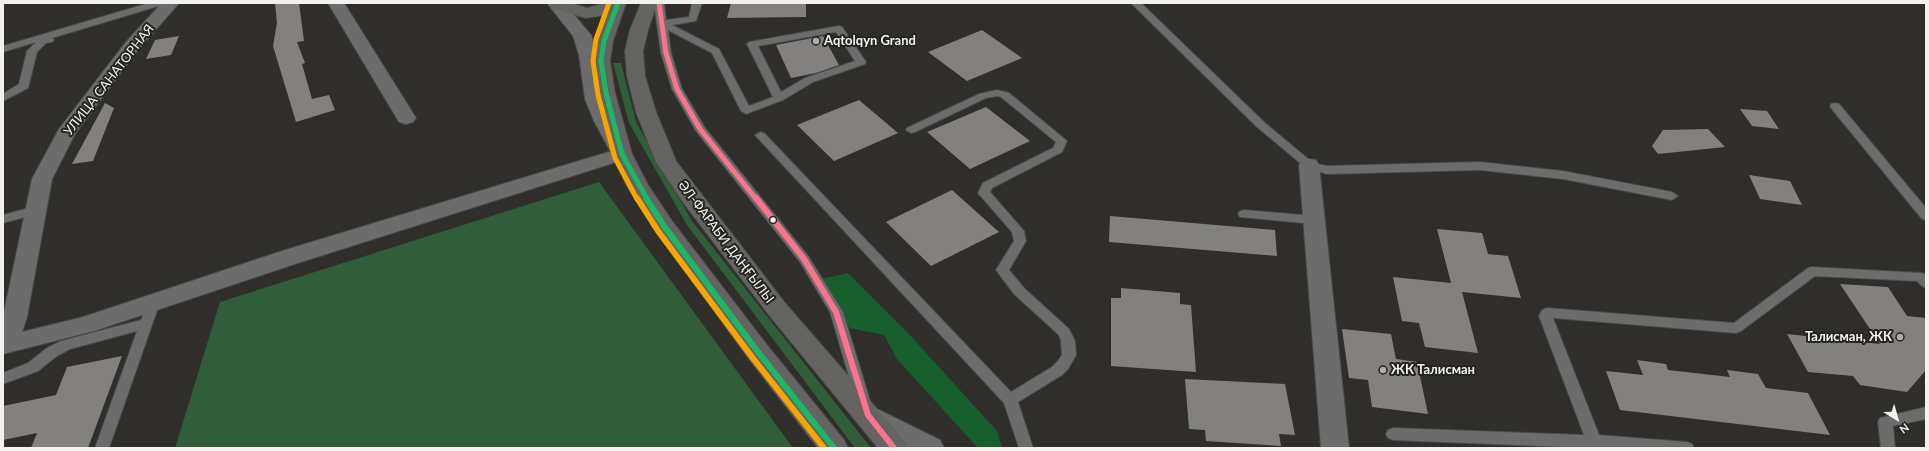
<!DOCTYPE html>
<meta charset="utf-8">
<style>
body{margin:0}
#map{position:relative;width:1929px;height:451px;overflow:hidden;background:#2f2e2b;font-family:Lato,sans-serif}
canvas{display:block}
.frame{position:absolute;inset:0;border:4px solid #f2f1ee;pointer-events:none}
.north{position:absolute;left:1877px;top:399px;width:40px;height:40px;-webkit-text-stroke:3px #262520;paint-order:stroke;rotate:143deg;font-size:11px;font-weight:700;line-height:16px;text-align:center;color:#f2f1ee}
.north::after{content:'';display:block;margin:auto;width:14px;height:18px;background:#f2f1ee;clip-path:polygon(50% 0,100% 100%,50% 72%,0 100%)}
</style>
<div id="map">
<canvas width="1929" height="451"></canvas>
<div class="frame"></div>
<div class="north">N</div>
</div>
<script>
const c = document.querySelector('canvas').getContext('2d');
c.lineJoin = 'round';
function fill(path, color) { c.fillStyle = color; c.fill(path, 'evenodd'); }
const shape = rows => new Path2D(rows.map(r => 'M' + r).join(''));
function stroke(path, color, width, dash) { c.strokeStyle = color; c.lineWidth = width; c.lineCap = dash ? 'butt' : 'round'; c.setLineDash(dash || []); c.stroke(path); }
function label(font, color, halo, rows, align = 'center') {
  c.font = font + ' Lato,sans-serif'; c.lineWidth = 4; c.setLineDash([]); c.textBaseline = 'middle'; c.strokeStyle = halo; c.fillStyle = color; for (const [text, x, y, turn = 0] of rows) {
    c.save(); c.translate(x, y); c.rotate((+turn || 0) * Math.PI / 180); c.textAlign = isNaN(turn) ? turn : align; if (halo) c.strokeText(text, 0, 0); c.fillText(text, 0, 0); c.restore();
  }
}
const green = shape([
 [613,63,621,63,636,122,692,221,871,448,855,448,687,225,629,123],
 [599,182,793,448,175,448,220,302]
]);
const forest = shape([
 [848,273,907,332,997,431,1002,448,978,448,897,359,884,335,850,328,817,280]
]);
const building = shape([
 [275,3,299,3,304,41,297,42,305,63,302,64,312,99,329,95,335,110,296,122,273,46,277,23],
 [731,3,806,3,806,17,727,18],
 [982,30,1022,58,967,81,928,52],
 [179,36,171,55,146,59,155,40],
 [823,36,839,65,816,73,791,78,776,45],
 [859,100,898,133,834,161,797,125],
 [105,103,114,108,93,161,72,164],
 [986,107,1030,141,970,169,927,132],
 [1740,109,1767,111,1779,129,1752,126],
 [1708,129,1725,147,1658,154,1652,146,1663,130],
 [1749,175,1790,181,1802,205,1760,199],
 [952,190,999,232,931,266,886,222],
 [1110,216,1275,230,1277,256,1109,242],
 [1437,229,1482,233,1488,254,1508,256,1521,298,1462,292,1478,353,1425,347,1419,323,1402,321,1393,277,1451,283],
 [1840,284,1888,287,1907,316,1926,318,1926,370,1907,392,1860,385,1853,376,1808,372,1787,334,1880,344],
 [1121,288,1180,293,1180,304,1191,305,1196,372,1111,366,1111,298,1121,298],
 [1342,329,1391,334,1396,359,1417,362,1428,414,1372,407,1368,380,1349,378],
 [122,356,88,448,31,448,37,433,3,440,3,406,56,395,67,367],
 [1637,360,1666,364,1668,370,1730,377,1727,370,1758,374,1766,388,1808,393,1830,435,1620,410,1606,371,1643,375],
 [1185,379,1285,384,1295,435,1279,434,1281,446,1206,441,1205,430,1189,429]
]);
const service = shape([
 [149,3,164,3,162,5,52,38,54,40,52,42,46,43,37,52,28,88,3,101,3,94,19,84,27,51,36,42,3,52,3,46,149,3],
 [654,3,664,3,666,20,689,17,692,3,702,3,696,21,672,25,719,49,749,106,773,97,747,44,749,42,839,26,842,27,866,62,865,64,813,82,783,100,746,114,741,111,712,53,668,30,671,53,682,89,705,128,808,256,843,312,871,404,869,408,864,410,859,408,857,404,830,312,800,262,696,131,672,89,661,53,654,3],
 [836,32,855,61,805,78,781,92,758,46,836,32],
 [1131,3,1141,3,1265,123,1313,163,1327,166,1480,162,1563,171,1672,192,1678,196,1672,200,1563,179,1480,170,1327,174,1305,167,1257,127,1131,3],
 [997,90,1009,93,1067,141,1062,152,992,188,990,192,1024,231,1026,241,1009,270,1024,288,1069,329,1075,341,1076,355,1068,369,1062,375,1018,402,1033,448,1019,448,1004,403,755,135,760,132,764,133,1011,392,1052,367,1058,361,1062,355,1061,341,1059,335,1014,294,996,270,1014,241,1012,232,978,193,983,183,1053,148,1056,142,1001,97,997,96,986,98,915,132,911,133,906,130,907,128,979,94,997,90],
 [1835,103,1839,104,1926,208,1926,220,1922,219,1831,108,1830,106,1831,104,1835,103],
 [36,206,42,210,40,213,3,223,3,215,36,206],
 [1244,210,1314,216,1318,217,1320,220,1318,223,1314,224,1240,217,1238,214,1240,211,1244,210],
 [1812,267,1921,273,1926,274,1926,288,1922,286,1917,281,1815,276,1741,331,1736,333,1553,318,1599,435,1687,442,1692,444,1694,448,1589,448,1393,440,1388,438,1386,434,1388,430,1393,428,1584,435,1539,316,1542,310,1547,308,1734,323,1808,268,1812,267],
 [154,297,159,299,160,302,109,448,95,448,137,331,70,349,57,356,38,371,3,384,3,373,28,363,47,348,61,341,141,320,149,299,154,297],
 [1926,407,1926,419,1893,426,1895,448,1881,448,1878,422,1880,418,1926,407]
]);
const minor = shape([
 [162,3,179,3,138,50,75,134,52,179,27,317,22,332,83,317,282,251,615,150,622,148,629,150,632,154,629,158,298,263,94,331,3,354,3,317,32,179,59,129,126,42,162,3],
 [328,3,344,3,416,118,413,122,406,124,399,122,328,3],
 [1309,159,1316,160,1319,165,1349,448,1321,448,1299,165,1302,160,1309,159]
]);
const tertiary = shape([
 [547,3,564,3,591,35,597,55,605,99,614,121,629,149,626,153,619,155,612,153,609,149,594,121,585,99,579,55,573,36,547,3],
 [869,405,940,440,944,448,906,448,860,423,856,416,860,409,869,405]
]);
const primary = shape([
 [549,3,571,3,587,8,605,3,626,3,613,41,610,61,615,93,632,154,648,185,672,221,767,345,844,440,848,448,818,448,749,359,656,231,627,186,612,154,597,93,592,61,595,41,605,15,586,18,551,8,549,3],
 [641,3,657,3,648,30,643,51,645,76,656,112,676,161,785,303,904,440,908,448,878,448,769,315,685,205,656,162,636,112,627,76,625,51,630,30,641,3]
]);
const bus1Far1 = shape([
 [618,3,604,41,601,61,606,93,622,154,647,199]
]);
const bus1 = shape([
 [646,198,664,226,758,352,834,448]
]);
const bus2Far1 = shape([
 [609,3,596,39,593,61,598,95,615,158,637,199]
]);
const bus2 = shape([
 [637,198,658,231,752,357,824,448]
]);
const bus3Far1 = shape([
 [659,3,666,53,677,89,700,129,756,199]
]);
const bus3 = shape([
 [756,198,804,259,836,312,868,415,894,448]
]);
const markers = [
 [816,41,4,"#aeadaa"],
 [773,220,3.5,"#f2f1ee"],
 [1900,337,4,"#aeadaa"],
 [1383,370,4,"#aeadaa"]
];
const poiNames = [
 ["Aqtolqyn Grand",824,41],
 ["Талисман, ЖК",1892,337,"right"],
 ["ЖК Талисман",1391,370]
];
const streetNames = [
 ["УЛИЦА САНАТОРНАЯ",109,80,-52],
 ["ӘЛ-ФАРАБИ ДАҢҒЫЛЫ",726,242,53]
];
fill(green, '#315e3a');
fill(forest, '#175f2d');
fill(building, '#83817f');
stroke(service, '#494947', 2);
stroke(minor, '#494947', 2);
stroke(tertiary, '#494947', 2);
stroke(primary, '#494947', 2);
fill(service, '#6d6c6c');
fill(minor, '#6d6c6c');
fill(tertiary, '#6d6c6c');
fill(primary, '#656462');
stroke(bus1Far1, '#1ab867', 5);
stroke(bus1, '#1ab867', 6);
stroke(bus2Far1, '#f7a600', 5);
stroke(bus2, '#f7a600', 6);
stroke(bus3Far1, '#fc738d', 5);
stroke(bus3, '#fc738d', 6);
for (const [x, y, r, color] of markers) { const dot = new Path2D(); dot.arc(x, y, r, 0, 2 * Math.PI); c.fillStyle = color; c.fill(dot); stroke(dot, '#262520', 1.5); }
label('bold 13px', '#f2f1ee', '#262520', poiNames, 'left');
label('13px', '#f2f1ee', '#262520', streetNames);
</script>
